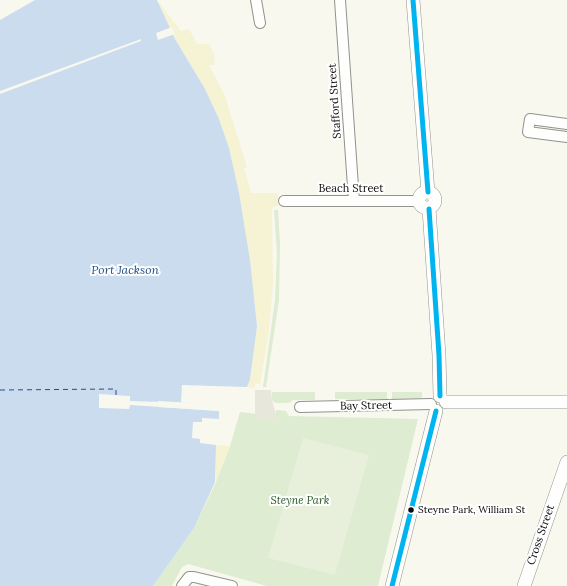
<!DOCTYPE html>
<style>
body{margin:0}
canvas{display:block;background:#f8f8ef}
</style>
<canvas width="567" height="586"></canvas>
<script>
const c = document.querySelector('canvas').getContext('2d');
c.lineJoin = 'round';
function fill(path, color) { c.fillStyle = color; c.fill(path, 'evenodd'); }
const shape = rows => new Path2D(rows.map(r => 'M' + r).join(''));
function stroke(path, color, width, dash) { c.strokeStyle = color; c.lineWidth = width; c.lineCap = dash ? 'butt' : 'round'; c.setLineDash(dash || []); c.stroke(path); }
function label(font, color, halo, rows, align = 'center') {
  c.font = font + ' Lora,serif'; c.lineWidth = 4; c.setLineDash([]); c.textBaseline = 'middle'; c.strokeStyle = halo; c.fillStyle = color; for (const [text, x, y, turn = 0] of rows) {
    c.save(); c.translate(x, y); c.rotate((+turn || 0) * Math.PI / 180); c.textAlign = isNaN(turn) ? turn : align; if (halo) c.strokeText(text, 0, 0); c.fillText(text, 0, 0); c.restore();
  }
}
const green = shape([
 [274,210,278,210,280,243,279,300,266,387,263,387,275,300,277,254],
 [272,392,315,392,315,400,293,400,289,403,275,403,272,400],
 [335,392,387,392,387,399,335,399],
 [392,392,422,392,422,397,421,398,392,399],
 [276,410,286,411,289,416,418,419,378,586,267,586,188,564,182,567,172,586,153,586,194,528,216,482,230,446,240,412,276,416]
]);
const sand = shape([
 [157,0,181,31,189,29,197,44,209,44,215,57,214,65,209,65,225,96,247,167,244,168,251,193,278,193,278,206,273,207,272,211,273,285,269,331,260,384,255,383,255,388,247,387,250,379,257,326,250,260,239,193,229,148,219,119,205,89,175,39],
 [216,445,230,446,216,482]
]);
const pitch = shape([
 [303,438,369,455,335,575,268,558]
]);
const plaza = shape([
 [255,390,271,390,272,400,277,418,266,421,259,419,255,414]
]);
const water = shape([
 [35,0,157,0,175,39,205,89,219,119,229,148,239,193,250,260,257,326,250,379,247,387,182,385,181,402,192,403,158,401,158,407,219,411,219,419,202,418,202,422,193,422,192,438,200,439,200,443,216,445,215,482,194,528,153,586,0,586,0,20]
]);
const pier = shape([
 [172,27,175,34,158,40,156,33],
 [141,39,141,41,0,94,0,91],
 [99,394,130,396,130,401,194,403,192,405,160,403,159,405,219,409,221,411,130,405,129,409,99,408]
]);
const ferry = shape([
 [0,390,116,389,116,395]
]);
const minor = shape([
 [256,0,260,23],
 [340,0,354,201],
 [567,124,530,119,528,132,567,137],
 [284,201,419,201],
 [300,407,431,404],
 [182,586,189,577,194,577,232,586]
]);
const tertiary = shape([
 [413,0,428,192],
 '419 200a8 8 0 1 1 16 0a8 8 0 1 1-16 0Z',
 [429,209,439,355,440,396],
 [446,402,567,402],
 [392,586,436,411],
 [524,586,567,462]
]);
const bus1 = shape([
 [413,0,428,192],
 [429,209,439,355,440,396],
 [392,586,436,411]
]);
const markers = [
 [411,510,3.5,"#0b0b0b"]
];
const busNames = [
 ["Steyne Park, William St",418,510]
];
const streetNames = [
 ["Stafford Street",335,101,-94],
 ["Beach Street",351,189],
 ["Bay Street",366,406,-1],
 ["Cross Street",541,535,-71]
];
const parkNames = [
 ["Steyne Park",300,501]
];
const waterNames = [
 ["Port Jackson",125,271]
];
fill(green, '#deecd1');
fill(sand, '#f5f3d4');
fill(pitch, '#e8f0db');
fill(plaza, '#e8e7dc');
fill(water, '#cadcee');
fill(pier, '#f8f8ef');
stroke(ferry, '#254f8b', 1, [5, 4]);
stroke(minor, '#92928e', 12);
stroke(tertiary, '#92928e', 14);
stroke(minor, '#fefefd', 10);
stroke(tertiary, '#fefefd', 13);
stroke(bus1, '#00b5ef', 5);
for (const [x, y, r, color] of markers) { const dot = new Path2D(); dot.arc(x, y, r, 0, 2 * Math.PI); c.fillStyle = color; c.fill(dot); stroke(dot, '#fff', 1.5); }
label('10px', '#0b0b0b', '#fff', busNames, 'left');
label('11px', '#0b0b0b', '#fff', streetNames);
label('italic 11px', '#275924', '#fff', parkNames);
label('italic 12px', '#254f8b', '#fff', waterNames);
</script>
